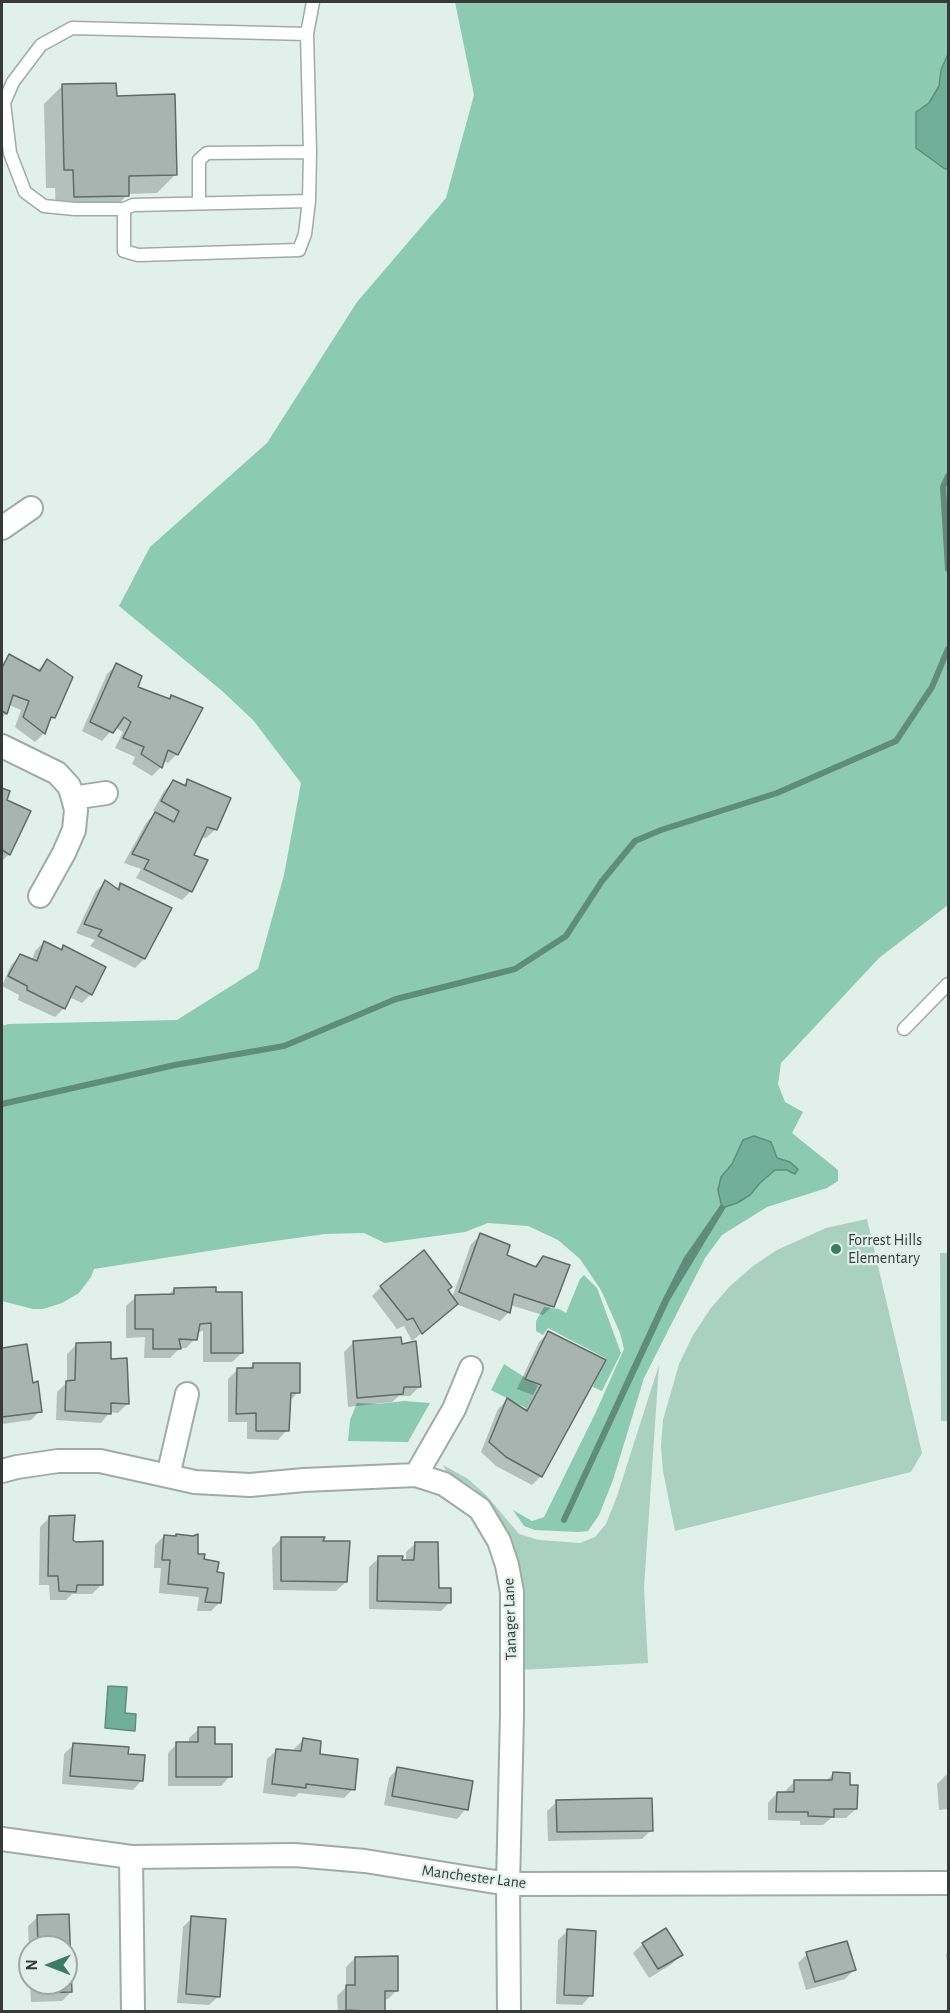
<!DOCTYPE html>
<style>
body{margin:0}
#map{position:relative;width:950px;height:2013px;overflow:hidden;background:#e1f0ea;font-family:"Alegreya Sans",sans-serif}
canvas{display:block}
.frame{position:absolute;inset:0;border:3px solid #363b39;pointer-events:none}
.north{position:absolute;left:18px;top:1935px;width:60px;height:60px;box-sizing:border-box;background:#e1f0ea;border:2px solid #9da8a3;border-radius:50%;rotate:270deg;font-size:16px;font-weight:700;line-height:24px;text-align:center;color:#363b39}
.north::after{content:'';display:block;margin:auto;width:21px;height:27px;background:#3e7b67;clip-path:polygon(50% 0,100% 100%,50% 72%,0 100%)}
</style>
<div id="map">
<canvas width="950" height="2013"></canvas>
<div class="frame"></div>
<div class="north">N</div>
</div>
<script>
const c = document.querySelector('canvas').getContext('2d');
c.lineJoin = 'round';
function fill(path, color) { c.fillStyle = color; c.fill(path, 'evenodd'); }
const shape = rows => new Path2D(rows.map(r => 'M' + r).join(''));
function stroke(path, color, width, dash) { c.strokeStyle = color; c.lineWidth = width; c.lineCap = dash ? 'butt' : 'round'; c.setLineDash(dash || []); c.stroke(path); }
function label(font, color, halo, rows, align = 'center') {
  c.font = font + ' "Alegreya Sans",sans-serif'; c.lineWidth = 4.5; c.setLineDash([]); c.textBaseline = 'middle'; c.strokeStyle = halo; c.fillStyle = color; for (const [text, x, y, turn = 0] of rows) {
    c.save(); c.translate(x, y); c.rotate((+turn || 0) * Math.PI / 180); c.textAlign = isNaN(turn) ? turn : align; if (halo) c.strokeText(text, 0, 0); c.fillText(text, 0, 0); c.restore();
  }
}
const green = shape([
 [867,1219,922,1453,911,1472,675,1531,663,1471,661,1446,663,1420,679,1364,693,1335,711,1308,729,1287,753,1266,777,1250,826,1228],
 [940,1253,948,1253,948,1421,941,1421],
 [659,1365,644,1588,648,1663,520,1670,521,1579,509,1533,491,1506,475,1489,446,1471,443,1465,468,1479,486,1495,519,1534,539,1540,580,1543,595,1537,606,1524,617,1496]
]);
const forest = shape([
 [455,2,948,2,948,905,879,958,781,1063,778,1084,785,1102,803,1112,792,1133,838,1170,838,1181,827,1188,767,1207,722,1235,705,1258,644,1378,613,1480,599,1515,588,1531,579,1532,535,1530,524,1526,513,1510,532,1521,544,1517,595,1414,624,1349,620,1333,601,1290,580,1259,558,1240,528,1226,488,1223,465,1232,385,1243,364,1233,325,1234,253,1244,94,1269,91,1277,79,1293,62,1303,43,1309,33,1309,2,1301,2,1026,8,1024,177,1020,258,969,284,875,301,783,253,720,221,690,119,606,150,547,267,443,357,302,446,198,474,95],
 [584,1275,597,1288,621,1353,602,1391,593,1387,596,1377,607,1359,548,1328,543,1335,536,1331,536,1321,544,1307,559,1309,566,1313,580,1279],
 [504,1364,538,1386,526,1408,491,1390],
 [404,1401,430,1403,408,1442,348,1441,350,1420,357,1403,378,1404]
]);
const water = shape([
 [948,54,948,169,945,169,916,148,916,112,929,103,939,86,941,70,948,54],
 [754,1136,771,1142,777,1158,790,1162,798,1169,795,1174,787,1170,775,1170,760,1183,750,1195,737,1203,722,1208,718,1190,721,1177,732,1164,743,1140,754,1136],
 [108,1686,127,1687,125,1713,136,1714,135,1731,105,1728,108,1686]
]);
const shadow = shape([
 [63,85,115,97,175,175,157,193,128,194,109,214,56,215,55,188,46,188,44,104],
 [9,656,37,671,47,661,54,717,47,724,44,733,35,742,15,727,21,710,9,705,6,714,2,718,2,664],
 [116,665,136,687,168,700,171,697,177,754,168,763,163,761,161,767,152,776,132,764,135,757,115,748,123,732,115,727,102,741,82,731,107,674],
 [187,781,216,829,206,838,201,837,192,856,191,891,182,900,136,878,141,869,124,863,146,823,156,812,153,811,164,791,173,782,182,786],
 [2,790,8,792,5,801,9,854,2,861],
 [105,882,116,889,121,884,170,908,144,959,135,968,90,946,95,940,76,933,96,891],
 [44,942,59,951,63,947,91,994,82,1003,69,997,64,1008,55,1017,18,1000,19,995,2,986,11,965,21,956,32,961,35,951],
 [481,1235,505,1255,534,1267,543,1257,552,1306,543,1315,510,1305,509,1312,500,1321,456,1304,412,1341,404,1326,397,1329,372,1296,381,1287,447,1290,452,1298,471,1244],
 [174,1289,214,1289,242,1353,232,1362,203,1362,203,1331,197,1332,195,1339,186,1348,180,1348,170,1358,144,1358,145,1337,126,1338,126,1306,136,1297,168,1295],
 [548,1333,541,1476,532,1485,496,1466,481,1452,498,1409,507,1400,524,1411,533,1395,517,1389,539,1342],
 [353,1343,400,1345,419,1387,410,1396,399,1396,392,1402,348,1407,344,1352],
 [77,1344,110,1361,127,1404,118,1413,110,1412,101,1423,56,1420,57,1392,67,1382,67,1354],
 [26,1345,32,1384,40,1411,31,1420,2,1424,2,1350],
 [254,1364,298,1392,289,1402,287,1430,278,1440,247,1439,247,1422,228,1422,228,1379,237,1370,248,1370],
 [49,1518,72,1540,102,1584,92,1594,72,1594,66,1600,50,1600,49,1585,39,1585,40,1527],
 [164,1536,203,1560,216,1573,220,1602,211,1611,197,1611,199,1597,159,1593,161,1568,154,1568,155,1545],
 [281,1539,321,1543,346,1582,336,1591,273,1590,272,1548],
 [416,1543,438,1590,450,1602,441,1611,369,1609,369,1567,379,1558,406,1561,406,1552],
 [199,1729,214,1745,230,1776,221,1786,168,1786,168,1753,177,1744,189,1744,189,1738],
 [303,1740,353,1789,344,1798,299,1793,295,1797,263,1793,267,1759,277,1750,294,1752,294,1749],
 [73,1745,126,1755,142,1780,133,1790,62,1784,64,1754],
 [398,1768,466,1809,457,1819,384,1805,389,1778],
 [833,1774,849,1786,856,1809,846,1818,831,1818,823,1825,800,1825,800,1821,768,1820,768,1803,777,1793,786,1794,786,1790,795,1781,826,1781],
 [946,1775,948,1775,948,1809,939,1810,937,1784],
 [557,1802,651,1830,642,1839,548,1841,547,1811],
 [68,1916,71,1992,62,2001,31,2002,30,1983,66,1983,66,1947,30,1947,30,1970,28,1926,38,1917],
 [192,1918,219,1996,209,2005,177,2003,183,1927],
 [567,1931,591,1995,582,2005,556,2004,558,1940],
 [643,1944,681,1954,672,1964,649,1978,633,1953],
 [948,1952,948,1969,946,1954],
 [807,1954,854,1970,845,1979,806,1990,798,1963],
 [355,1958,397,1990,388,1999,384,2000,384,2012,338,2012,337,1996,346,1987,346,1967]
]);
const stream = shape([
 [948,476,943,487,948,569],
 [2,1104,175,1065,284,1046,396,999,515,969,566,936,602,881,635,841,661,830,777,793,896,741,932,687,948,649],
 [722,1208,667,1299,564,1520,666,1299,686,1260,722,1208]
]);
const building = shape([
 [116,83,117,96,175,94,177,175,129,176,129,196,74,197,73,170,64,170,62,84,116,83],
 [9,654,40,671,47,659,73,677,55,718,51,717,45,734,23,717,29,701,13,695,7,714,2,711,2,668,9,654],
 [116,663,142,676,138,687,170,699,171,695,203,708,178,755,168,750,162,768,141,754,144,747,123,738,131,722,124,717,113,733,90,722,116,663],
 [187,779,231,798,217,830,207,827,194,855,208,860,192,892,144,869,149,860,132,854,155,812,174,822,179,811,161,801,173,780,186,786,187,779],
 [2,788,10,791,7,800,31,811,10,855,2,850,2,788],
 [105,880,119,890,120,883,172,908,145,959,98,936,102,930,84,924,105,880],
 [44,941,62,950,63,945,106,967,92,995,76,986,65,1009,27,990,27,986,8,976,20,954,37,961,44,941],
 [480,1233,510,1245,507,1255,536,1267,543,1256,570,1265,554,1307,514,1294,510,1313,459,1292,480,1233],
 [424,1250,452,1287,448,1290,458,1304,422,1334,413,1318,407,1320,380,1286,424,1250],
 [216,1287,216,1292,242,1292,243,1353,211,1353,211,1323,200,1324,197,1340,179,1339,181,1349,153,1349,153,1329,135,1329,135,1295,174,1294,174,1288,216,1287],
 [548,1331,606,1360,542,1477,506,1457,489,1442,507,1398,527,1411,541,1385,525,1379,548,1331],
 [401,1337,402,1344,416,1341,421,1387,404,1387,403,1394,357,1398,353,1341,401,1337],
 [111,1342,111,1359,127,1358,129,1404,111,1403,111,1414,65,1411,66,1381,75,1380,76,1343,111,1342],
 [27,1344,33,1383,38,1381,42,1412,2,1417,2,1348,27,1344],
 [253,1363,300,1363,300,1393,291,1393,289,1431,256,1431,256,1413,236,1414,237,1368,253,1368,253,1363],
 [75,1515,73,1540,76,1542,103,1541,103,1585,77,1585,76,1592,59,1591,58,1576,48,1576,49,1516,75,1515],
 [176,1534,193,1536,198,1534,198,1554,205,1554,204,1559,219,1562,217,1572,224,1573,221,1603,205,1602,208,1588,168,1584,170,1560,162,1560,164,1535,176,1536,176,1534],
 [281,1537,325,1537,323,1541,350,1541,347,1582,281,1581,281,1537],
 [415,1542,438,1542,439,1588,451,1588,451,1603,377,1601,378,1556,403,1556,402,1560,414,1560,415,1542],
 [198,1727,215,1727,215,1744,232,1744,232,1777,176,1777,176,1742,198,1742,198,1727],
 [303,1738,321,1741,320,1754,358,1759,355,1790,306,1784,306,1788,272,1784,276,1749,301,1751,303,1738],
 [73,1743,129,1747,128,1754,145,1755,143,1781,70,1776,73,1743],
 [397,1767,473,1781,468,1810,392,1796,397,1767],
 [833,1772,850,1773,850,1785,858,1785,857,1809,834,1809,834,1817,808,1816,808,1812,776,1812,777,1792,794,1792,794,1780,832,1780,833,1772],
 [652,1798,653,1831,557,1832,556,1800,652,1798],
 [69,1914,72,1992,40,1993,40,1983,66,1983,66,1947,38,1947,37,1915,69,1914],
 [191,1916,226,1919,220,1997,186,1994,191,1916],
 [666,1928,683,1955,658,1969,642,1943,666,1928],
 [567,1929,596,1931,593,1996,564,1995,567,1929],
 [847,1941,856,1970,815,1982,806,1952,847,1941],
 [398,1956,398,1991,385,1991,385,2012,346,2010,346,1985,355,1985,355,1957,398,1956]
]);
const lane = shape([
 [307,34,310,152,309,201],
 [199,203,199,160,207,153,310,152],
 [124,209,124,251,138,255,299,250,305,234,309,201,133,205,124,209,75,209,44,206,25,192,10,153,4,103,13,82,41,45,72,28,307,34,313,2],
 [904,1029,948,984]
]);
const street = shape([
 [2,528,31,508],
 [2,746,57,773,69,786,73,798,76,810,74,830,64,853,40,896],
 [73,798,106,793],
 [2,1471,17,1467,58,1461,100,1461,195,1482,250,1485,304,1480,416,1475,444,1484,480,1509,499,1541,507,1565,512,1592,512,1715,508,1884,509,2012],
 [416,1475,454,1409,471,1368],
 [168,1476,187,1394],
 [2,1839,131,1857,295,1855,365,1861,508,1884,948,1883],
 [131,1857,133,2012]
]);
const markers = [
 [836,1249,6,"#3e7b67"]
];
const poiNames = [
 ["Forrest Hills",848,1240],
 ["Elementary",848,1258]
];
const streetNames = [
 ["Tanager Lane",510,1619,-92],
 ["Manchester Lane",474,1877,7]
];
fill(green, '#a9d0c1');
fill(forest, '#8ccab3');
fill(water, '#72af9a');
stroke(water, '#608c7d', 1.5);
fill(shadow, '#0003');
stroke(stream, '#608c7d', 6);
fill(building, '#a7b4af');
stroke(building, '#5e6b66', 1.5);
stroke(lane, '#9eaca6', 15);
stroke(street, '#9eaca6', 26);
stroke(lane, '#fff', 12);
stroke(street, '#fff', 22);
for (const [x, y, r, color] of markers) { const dot = new Path2D(); dot.arc(x, y, r, 0, 2 * Math.PI); c.fillStyle = color; c.fill(dot); stroke(dot, '#e1f0ea', 2); }
label('16px', '#363b39', '#e1f0ea', poiNames, 'left');
label('16px', '#363b39', '#e1f0ea', streetNames);
</script>
